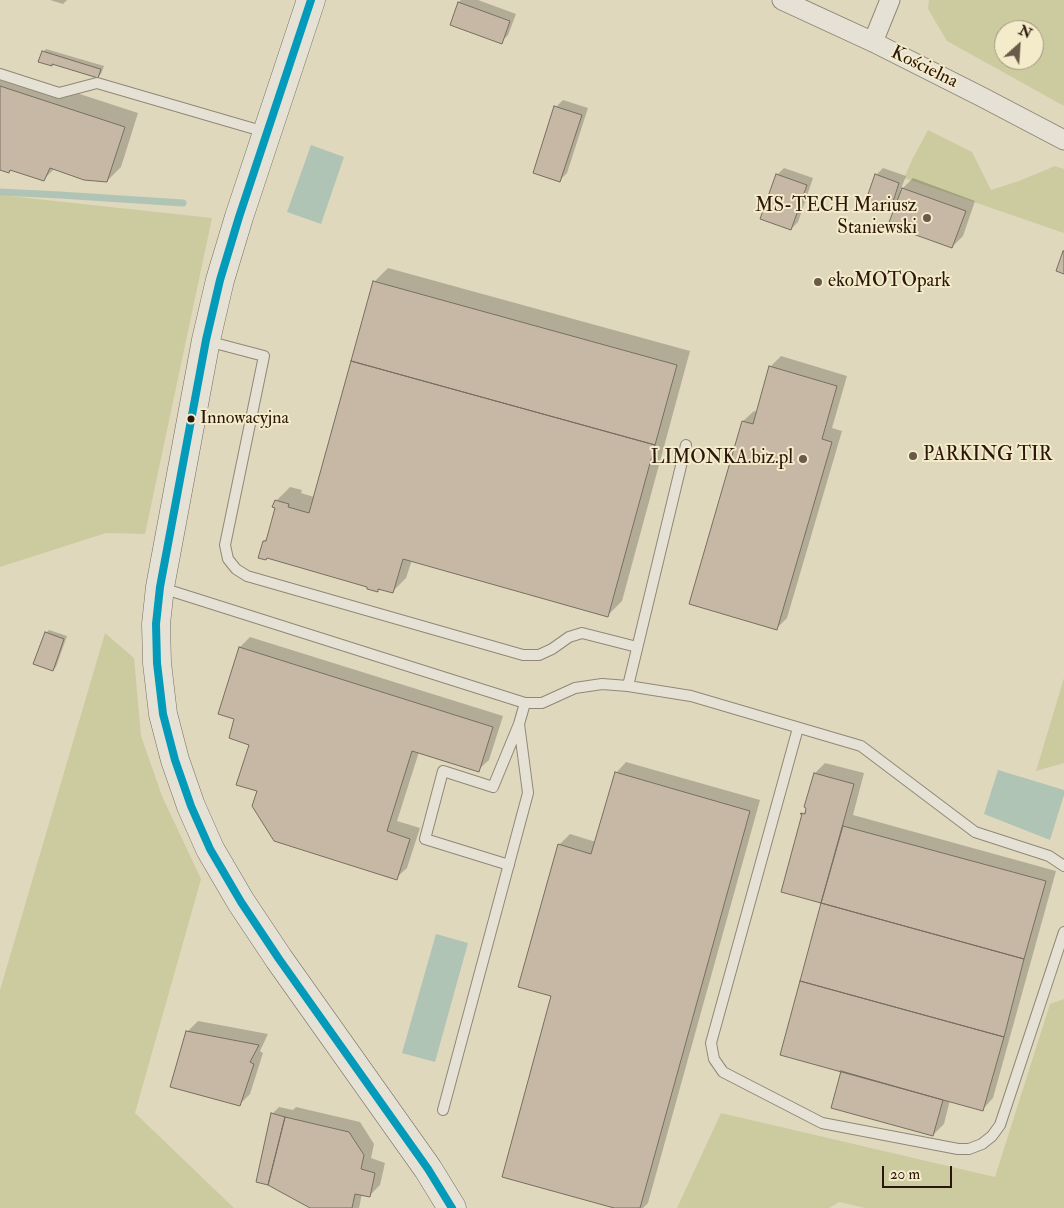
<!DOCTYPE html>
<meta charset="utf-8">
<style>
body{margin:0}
#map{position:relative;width:1064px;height:1208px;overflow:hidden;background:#dfd8bd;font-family:"IM FELL Double Pica",serif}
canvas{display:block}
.north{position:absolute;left:994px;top:20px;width:50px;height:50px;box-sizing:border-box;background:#f4ebca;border:1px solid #a3967d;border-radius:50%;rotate:26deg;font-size:14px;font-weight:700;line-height:20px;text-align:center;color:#2a160a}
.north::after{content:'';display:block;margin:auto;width:18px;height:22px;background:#695a49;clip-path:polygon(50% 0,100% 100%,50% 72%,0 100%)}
.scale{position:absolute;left:882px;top:1166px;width:70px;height:22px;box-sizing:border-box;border:2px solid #2a160a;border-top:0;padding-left:6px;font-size:15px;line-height:18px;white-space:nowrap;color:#2a160a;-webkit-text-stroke:4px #f4ebca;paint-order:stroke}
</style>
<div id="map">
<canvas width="1064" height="1208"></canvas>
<div class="north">N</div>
<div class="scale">20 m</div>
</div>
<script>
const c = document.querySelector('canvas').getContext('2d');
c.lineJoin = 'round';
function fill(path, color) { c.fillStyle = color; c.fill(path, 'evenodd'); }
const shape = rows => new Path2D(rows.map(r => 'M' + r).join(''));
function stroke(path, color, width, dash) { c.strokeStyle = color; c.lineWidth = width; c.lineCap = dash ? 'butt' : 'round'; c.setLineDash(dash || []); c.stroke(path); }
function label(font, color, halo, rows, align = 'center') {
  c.font = font + ' "IM FELL Double Pica",serif'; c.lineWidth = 4; c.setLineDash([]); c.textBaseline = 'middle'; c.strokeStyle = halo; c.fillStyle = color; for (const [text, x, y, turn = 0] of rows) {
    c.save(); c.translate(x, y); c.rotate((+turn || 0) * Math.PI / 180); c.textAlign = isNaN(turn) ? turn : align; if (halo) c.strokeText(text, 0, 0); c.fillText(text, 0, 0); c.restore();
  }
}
const green = shape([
 [929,0,1064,0,1064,106,947,41,928,9],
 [1004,30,1034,30,1034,60,1004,60],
 [928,130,972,152,991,190,1019,181,1055,166,1064,169,1064,233,904,178,912,160],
 [0,195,212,218,145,534,106,533,0,567],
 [105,633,134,658,141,736,162,796,201,879,135,1113,234,1208,0,1208,0,990],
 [1064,678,1064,763,1036,771],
 [1064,999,1064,1208,865,1208,839,1202,829,1208,677,1208,721,1113,995,1177,1050,1004]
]);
const water = shape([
 [311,145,344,157,321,224,287,212],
 [998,770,1064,790,1064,795,1050,840,984,814],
 [436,934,468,943,435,1062,402,1053]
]);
const shadow = shape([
 [50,0,67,0,63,4],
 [461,0,478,0,516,14,508,35,501,42,459,2],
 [46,49,104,66,101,74,98,77,43,52],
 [0,68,138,113,121,167,107,181,55,168,43,180,11,169,9,172,0,169],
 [563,100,588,108,567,173,560,180,556,107],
 [784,168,813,178,798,222,791,229,777,175],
 [883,168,906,176,900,191,913,178,975,201,963,236,952,247,898,201,889,210,876,175],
 [388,268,690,351,622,601,608,615,412,560,406,578,392,592,379,588,378,590,264,541,268,537,277,508,276,501,290,487,302,490,301,493,314,497,374,282],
 [781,356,847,376,832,428,842,431,787,618,777,628,743,421,754,411,757,412,770,367],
 [49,630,67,636,56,667,53,670,46,633],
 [250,637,503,716,489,760,478,770,419,752,397,821,420,828,407,868,396,878,258,791,250,744,236,719,240,647],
 [626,762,760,800,648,1203,643,1208,619,1208,553,996,559,845,570,834,596,842,616,773],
 [825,763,864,773,853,815,1056,871,993,1098,983,1109,950,1100,944,1124,933,1135,842,1071,822,902,782,892,803,814,807,810,815,773],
 [198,1021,268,1034,260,1051,263,1053,250,1094,239,1105,187,1032],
 [279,1107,293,1110,296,1107,360,1122,374,1144,371,1158,385,1163,380,1185,369,1196,362,1194,359,1208,313,1208,272,1114]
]);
const stream = shape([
 [0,192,60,195,183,203]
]);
const building = shape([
 [458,2,510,21,502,44,450,25,458,2],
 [42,51,100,69,101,69,98,78,52,64,52,66,38,62,42,51],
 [0,86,125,127,107,182,84,180,50,168,44,181,10,170,9,173,0,170,0,86],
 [554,106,582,115,560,182,533,173,554,106],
 [776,174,807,185,791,230,760,219,776,174],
 [875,174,899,183,890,211,865,203,875,174],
 [902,188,966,211,952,248,888,225,902,188],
 [1063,251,1064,251,1064,274,1056,271,1063,251],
 [373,281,677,365,655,445,351,361,373,281],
 [351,361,655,445,608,617,403,559,393,593,378,589,378,592,367,589,367,587,267,558,266,560,258,558,263,541,266,541,275,508,272,507,275,500,289,504,288,507,309,513,351,361],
 [769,366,837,386,822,439,832,442,777,630,689,604,742,421,753,424,769,366],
 [45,632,64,639,53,671,33,664,45,632],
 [239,647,493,727,479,772,412,751,387,831,410,839,397,880,274,841,252,806,257,791,236,785,249,745,229,738,234,719,218,714,239,647],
 [615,772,750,811,640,1208,614,1208,502,1177,551,996,518,987,558,844,591,854,615,772],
 [814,773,854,784,821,903,781,892,802,814,800,814,801,813,805,814,806,808,804,807,814,773],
 [843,826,1046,881,1024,959,821,903,843,826],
 [821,903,1024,959,1004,1037,800,981,821,903],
 [800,981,1004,1037,983,1111,780,1055,800,981],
 [186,1031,259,1045,250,1062,254,1064,240,1106,170,1087,186,1031],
 [841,1071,943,1100,933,1136,831,1108,841,1071],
 [271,1113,285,1117,268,1185,256,1182,271,1113],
 [285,1117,349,1132,364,1155,361,1169,375,1173,370,1197,355,1194,352,1208,310,1208,268,1185,285,1117]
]);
const lane = shape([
 [0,74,59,93,97,83,265,132],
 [207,341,264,356,225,545,228,559,236,569,247,576,523,655,539,655,552,649,569,637,582,633,637,647],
 [162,588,525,703,542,703,575,688,602,684,628,686,691,696,861,746,975,832,1049,856,1064,866],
 [628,686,686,445],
 [798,728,711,1043,714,1059,723,1072,822,1123,958,1149,969,1149,982,1144,992,1136,1000,1125,1064,932],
 [509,865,425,839,443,771,493,787,519,724,525,703],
 [443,1110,528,793,519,724]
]);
const street = shape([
 [782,0,873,42,982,97,1064,140],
 [873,42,890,0]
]);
const secondary = shape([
 [311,0,239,217,220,280,206,340,160,587,156,624,157,663,163,714,175,760,191,806,210,849,241,902,279,959,428,1169,452,1208]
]);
const bus1 = shape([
 [311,0,239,217,220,280,206,340,160,587,156,624,157,663,163,714,175,760,191,806,210,849,241,902,279,959,428,1169,452,1208]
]);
const markers = [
 [927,218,5,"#695a49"],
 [818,282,5,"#695a49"],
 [191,419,4.5,"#2a160a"],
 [913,456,5,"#695a49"],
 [803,459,5,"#695a49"]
];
const busNames = [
 ["Innowacyjna",200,419]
];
const streetNames = [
 ["Kościelna",924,68,26]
];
const poiNames = [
 ["MS-TECH Mariusz",917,207],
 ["Staniewski",917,229],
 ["ekoMOTOpark",828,282,"left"],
 ["PARKING TIR",923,456,"left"],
 ["LIMONKA.biz.pl",793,459]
];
fill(green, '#cccb9f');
fill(water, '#afc4b5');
fill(shadow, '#0003');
stroke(stream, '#afc4b5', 7);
fill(building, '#c7b8a6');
stroke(building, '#766f60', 1);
stroke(lane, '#8f8878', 12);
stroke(street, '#8f8878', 21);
stroke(secondary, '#766f60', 29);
stroke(lane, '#e5e1d4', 10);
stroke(street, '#e5e1d4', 19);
stroke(secondary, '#e5e1d4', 28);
stroke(bus1, '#049aba', 8);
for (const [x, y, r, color] of markers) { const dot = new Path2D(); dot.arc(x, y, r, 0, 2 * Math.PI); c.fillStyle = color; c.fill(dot); stroke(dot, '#f4ebca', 2); }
label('18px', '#2a160a', '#f4ebca', busNames, 'left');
label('19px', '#2a160a', '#f4ebca', streetNames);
label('19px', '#2a160a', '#f4ebca', poiNames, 'right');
</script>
